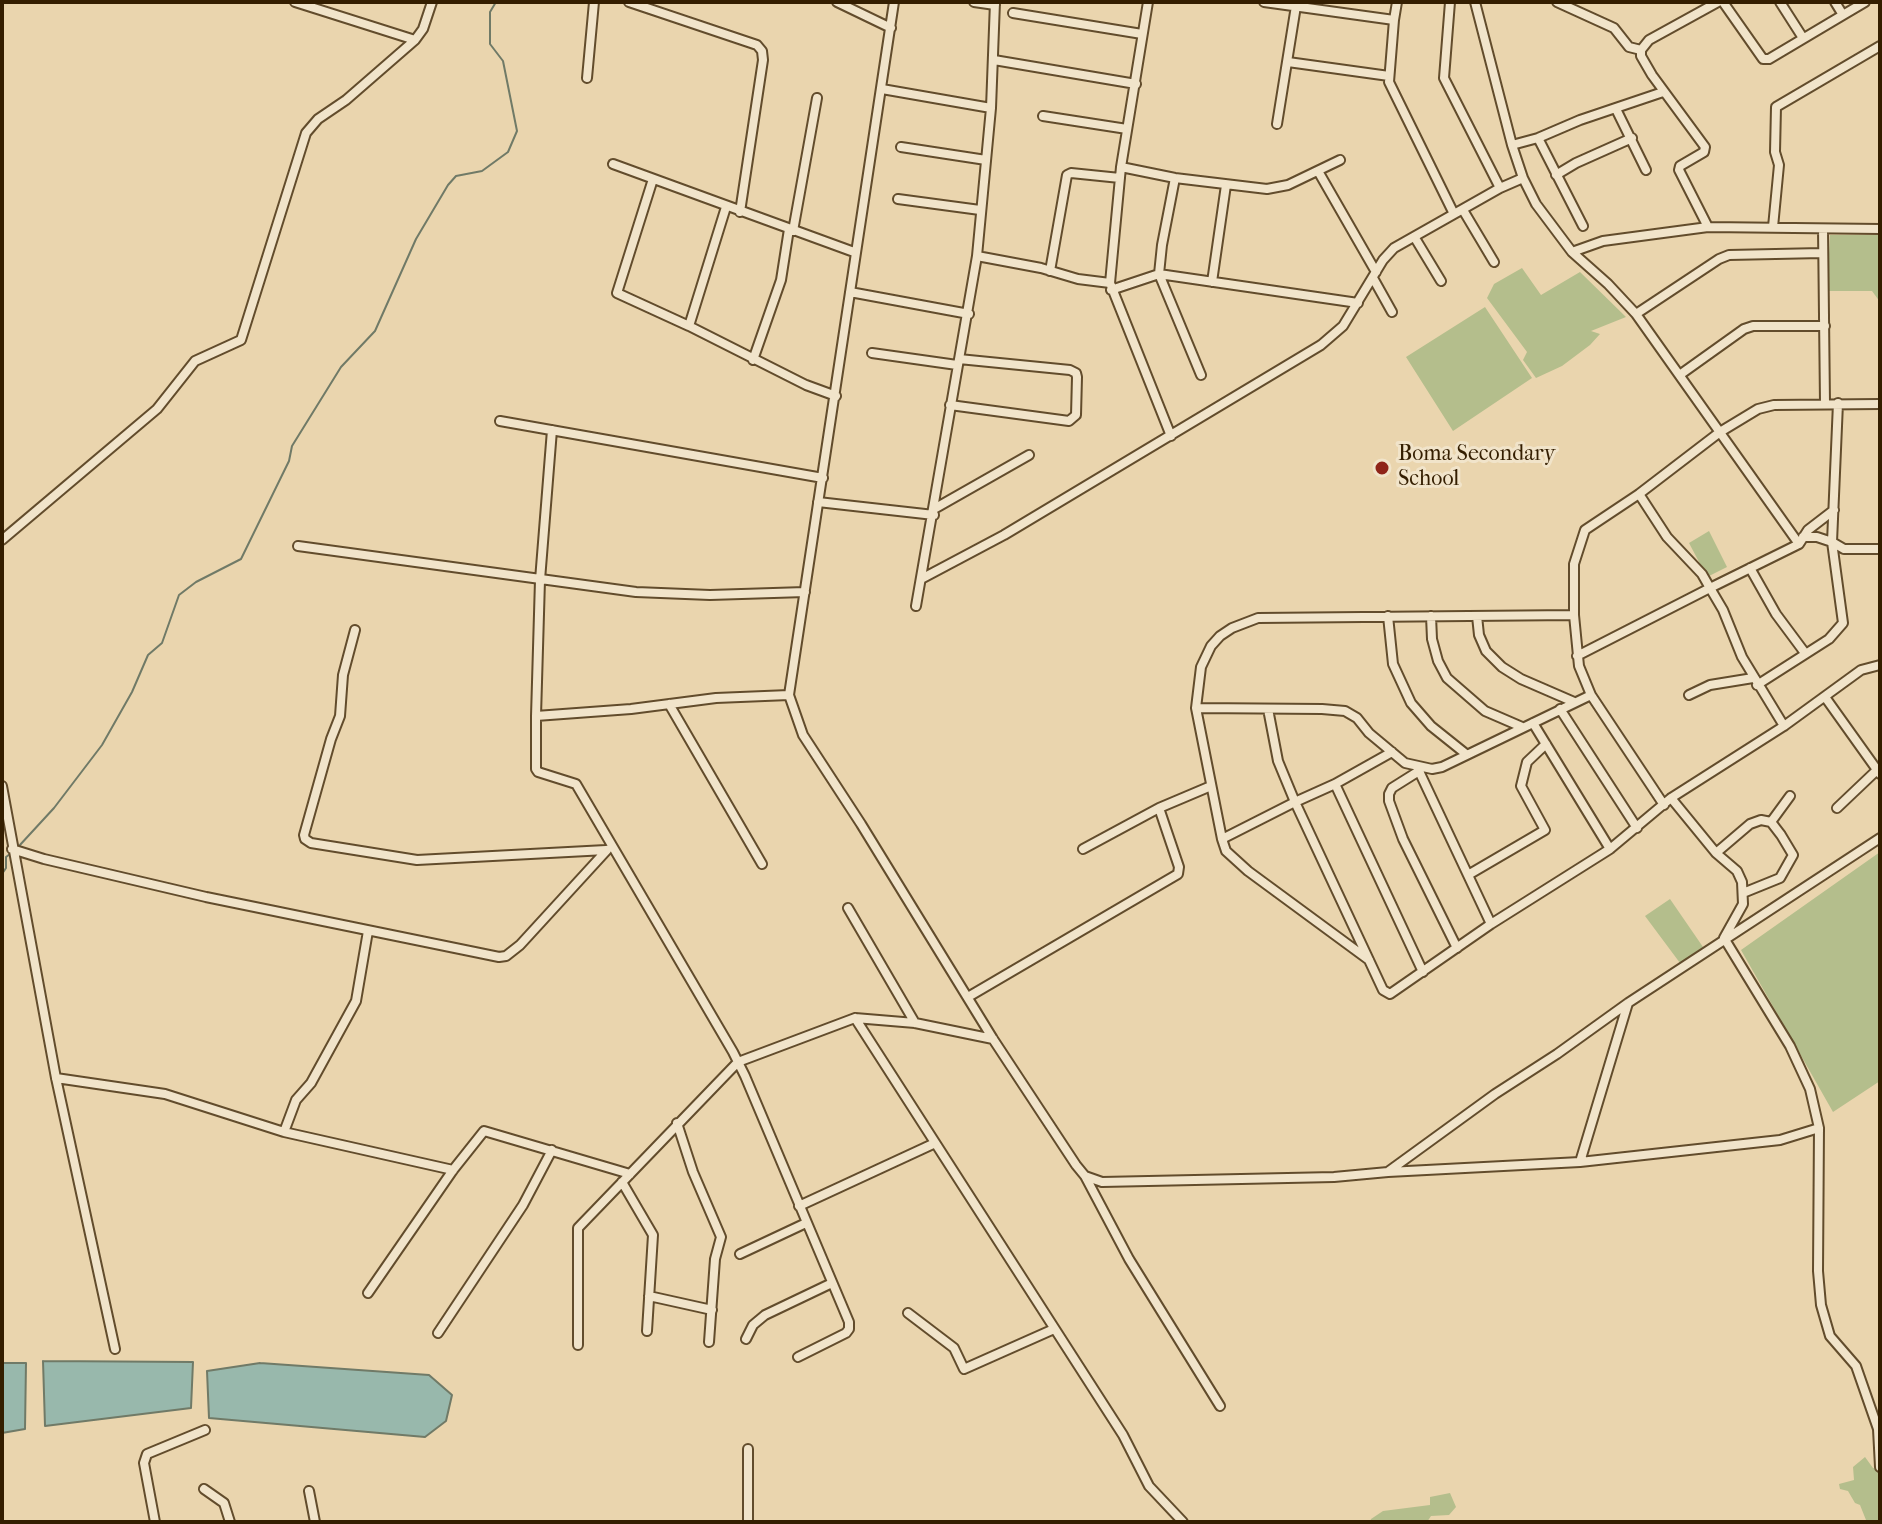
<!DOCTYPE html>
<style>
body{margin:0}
#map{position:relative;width:1882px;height:1524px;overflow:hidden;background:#ead5ae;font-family:"IM FELL French Canon",serif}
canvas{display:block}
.frame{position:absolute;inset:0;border:4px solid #341e00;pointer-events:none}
</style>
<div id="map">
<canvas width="1882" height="1524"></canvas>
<div class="frame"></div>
</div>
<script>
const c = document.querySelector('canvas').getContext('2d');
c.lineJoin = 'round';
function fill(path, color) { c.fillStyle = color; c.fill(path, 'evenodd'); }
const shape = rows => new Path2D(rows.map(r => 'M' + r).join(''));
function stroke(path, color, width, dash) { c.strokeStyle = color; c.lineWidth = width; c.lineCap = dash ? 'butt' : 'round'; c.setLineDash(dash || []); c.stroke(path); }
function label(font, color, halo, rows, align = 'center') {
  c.font = font + ' "IM FELL French Canon",serif'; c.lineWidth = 6; c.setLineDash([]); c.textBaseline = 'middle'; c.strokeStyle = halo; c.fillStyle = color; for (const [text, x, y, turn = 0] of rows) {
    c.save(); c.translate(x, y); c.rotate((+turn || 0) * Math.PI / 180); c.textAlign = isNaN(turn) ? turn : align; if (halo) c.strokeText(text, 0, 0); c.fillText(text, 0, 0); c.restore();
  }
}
const green = shape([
 [1830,235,1880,235,1880,302,1872,291,1827,291],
 [1522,268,1541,295,1580,272,1626,317,1591,331,1600,334,1590,345,1562,366,1536,378,1523,360,1527,352,1487,298,1494,284],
 [1485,307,1532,378,1453,431,1406,357],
 [1709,531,1727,567,1707,577,1689,543],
 [1880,852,1880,1081,1833,1112,1741,950],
 [1670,899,1703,947,1680,963,1645,916],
 [1865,1457,1873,1468,1880,1469,1880,1522,1860,1522,1866,1520,1860,1505,1855,1503,1848,1491,1840,1489,1839,1484,1854,1480,1853,1467],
 [1450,1493,1456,1507,1449,1515,1431,1516,1427,1522,1370,1522,1371,1519,1383,1511,1430,1505,1430,1497]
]);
const water = shape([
 [43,1361,193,1362,191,1408,45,1426,43,1361],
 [2,1363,26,1363,25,1429,2,1433,2,1363],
 [260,1363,429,1375,452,1395,446,1421,425,1437,209,1418,207,1371,260,1363]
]);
const stream = shape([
 [19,846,54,808,102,745,132,692,148,655,162,643,179,595,196,582,241,559,289,461,292,446,341,367,375,331,416,239,448,185,456,176,482,171,508,152,517,131,503,61,490,44,490,12,496,2],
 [2,874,6,868,6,857,10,854]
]);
const street = shape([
 [295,2,415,40],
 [629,2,757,45,762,51,763,60,740,212],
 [837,2,891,28],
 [894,2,789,695,803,735,861,824,993,1039,1076,1165,1085,1176,1102,1182,1334,1177,1388,1172,1580,1162,1628,1003],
 [974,2,995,5],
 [1148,2,1121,167,1110,283,1171,436],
 [1264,2,1394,20,1389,82,1454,214],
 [1450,2,1444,78,1500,188],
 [1475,2,1512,145,1523,178,1536,204,1572,252,1608,284,1636,314,1799,544],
 [1557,2,1614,28,1629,47,1641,50],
 [1723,2,1763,59,1769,59,1843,15,1835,2],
 [1780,2,1803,38],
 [1013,13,1142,34],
 [1843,15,1865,2],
 [1394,20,1397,2],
 [994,60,1136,84],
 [1288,62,1389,76],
 [587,78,594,2],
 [882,89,991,108],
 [1616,109,1646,170],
 [1043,116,1127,129],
 [1277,124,1296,6],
 [1538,138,1583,226],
 [1512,145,1538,138,1580,120,1663,92],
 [901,147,986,160],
 [613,164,854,252],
 [1121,167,1175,178,1267,189,1288,185,1340,160],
 [1318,171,1376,272],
 [1556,175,1576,163,1632,138],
 [1175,178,1162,245,1159,274,1358,303],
 [653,179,617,293,689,326,806,385,836,396],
 [898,199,980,210],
 [1463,210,1494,262],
 [1708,227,1679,170,1680,166,1704,152,1705,147,1652,75,1641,56,1641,50,1649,40,1718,2],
 [1773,227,1779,165,1775,152,1776,107,1880,46],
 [1823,229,1825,403],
 [793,231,817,98],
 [1415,238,1441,281],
 [1572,252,1603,241,1708,227,1880,229],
 [977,256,1041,268,1078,279,1110,283],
 [1050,271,1067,175,1071,173,1120,178],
 [1373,278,1392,312],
 [1212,282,1226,185],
 [1111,290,1159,274,1201,375],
 [850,292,969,314],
 [1636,314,1719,259,1729,255,1822,253],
 [689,326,726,207],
 [872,353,957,365],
 [753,360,781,280,789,229],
 [1681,374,1744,329,1753,326,1825,326],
 [1838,403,1832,542,1844,549,1880,549],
 [950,405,1069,421,1076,415,1077,377,1076,373,1070,370,959,359],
 [500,421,823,478],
 [552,430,540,580,536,716,631,709,716,698,789,695],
 [1639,494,1667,537,1702,574,1710,588,1799,544,1808,530,1834,510],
 [818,502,934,515],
 [934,509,1029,455],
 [2,540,157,409,195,361,241,340,306,133,318,119,346,100,415,40,423,29,432,2],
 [298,546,636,592,710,595,805,592],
 [1750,568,1776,614,1805,653],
 [923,578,1004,535,1321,345,1343,326,1383,260,1394,248,1500,188,1523,178],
 [916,606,977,256,991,108,995,2],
 [1388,616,1393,664,1411,703,1431,726,1466,754],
 [1431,616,1432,639,1438,661,1447,678,1485,711,1522,727],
 [1477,616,1479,635,1486,651,1502,667,1521,679,1574,702],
 [355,630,343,675,340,716,331,739,304,835,305,839,311,843,417,860,606,850],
 [1577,656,1710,588,1723,610,1742,657,1784,726],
 [1757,685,1829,639,1843,623,1832,542,1817,537,1803,537],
 [1689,695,1710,685,1753,678],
 [1825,697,1880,774],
 [669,704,762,864],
 [1196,708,1322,709,1345,711,1357,718,1369,733,1405,763,1432,769,1442,767,1591,695],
 [1560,709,1637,828],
 [536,716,536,769,538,772,576,784,733,1052,745,1076,849,1322,849,1329,846,1333,798,1357],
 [1533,723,1610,849],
 [1392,752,1335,784,1295,802,1383,990,1390,994,1491,924,1610,849,1671,798,1784,726,1861,670,1880,665],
 [1418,769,1491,924],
 [1419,771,1392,788,1389,794,1389,801,1403,839,1457,948],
 [1335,784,1423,972],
 [2,786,56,1078,115,1349],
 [1671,798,1716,853,1737,871,1742,882,1743,904,1724,938,1790,1046,1810,1089,1819,1128,1818,1271,1821,1305,1830,1336,1856,1366,1878,1429,1880,1467],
 [1664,805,1591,695,1579,666,1574,615,1574,564,1585,530,1639,494,1720,432,1758,409,1774,405,1880,404],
 [1837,808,1877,770],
 [1771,822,1790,796],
 [1222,839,1295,802,1278,761,1268,709],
 [12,849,44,859,206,897,499,957,506,956,520,945,607,850],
 [1083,849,1159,808,1211,786],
 [1716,853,1750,824,1761,820,1771,822,1781,835,1793,855,1780,878,1743,893],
 [1468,875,1545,830,1521,786,1527,762,1546,744],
 [848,908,915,1023],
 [1369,960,1248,871,1226,851,1222,839,1196,708,1201,667,1211,646,1220,636,1232,628,1258,618,1574,615],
 [968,997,1178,874,1179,867,1159,808],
 [855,1018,1123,1435,1149,1486,1183,1522],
 [56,1078,165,1094,284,1132,453,1170],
 [677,1123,693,1172,721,1237,715,1259,709,1342],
 [284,1132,296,1100,311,1083,356,1001,368,931],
 [1580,1162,1780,1140,1819,1128],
 [1389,1171,1495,1094,1557,1054,1628,1003,1880,838],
 [1085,1176,1129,1259,1220,1406],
 [622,1182,653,1235,647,1331],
 [799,1206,933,1144],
 [740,1254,806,1223],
 [368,1293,453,1170,484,1131,630,1174],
 [649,1296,712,1310],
 [908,1313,954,1348,964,1369,1054,1329],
 [438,1333,523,1205,552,1150],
 [746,1339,753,1325,765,1315,832,1283],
 [578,1345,578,1228,738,1062,855,1018,915,1023,993,1039],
 [204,1489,224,1503,230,1522],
 [309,1491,315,1522],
 [155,1522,144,1463,147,1454,205,1430],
 [748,1522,748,1449]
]);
const markers = [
 [1382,468,8,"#8f2418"]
];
const poiNames = [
 ["Boma Secondary",1398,455],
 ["School",1398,480]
];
fill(green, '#b4be8c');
fill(water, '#98b8ac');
stroke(water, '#707a67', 2);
stroke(stream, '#707a67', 2);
stroke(street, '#624c2c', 12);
stroke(street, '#f1e4ca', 8);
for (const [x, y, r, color] of markers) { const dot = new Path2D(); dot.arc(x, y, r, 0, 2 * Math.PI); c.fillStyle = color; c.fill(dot); stroke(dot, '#f1e4ca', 3); }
label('22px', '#341e00', '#f1e4ca', poiNames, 'left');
</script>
